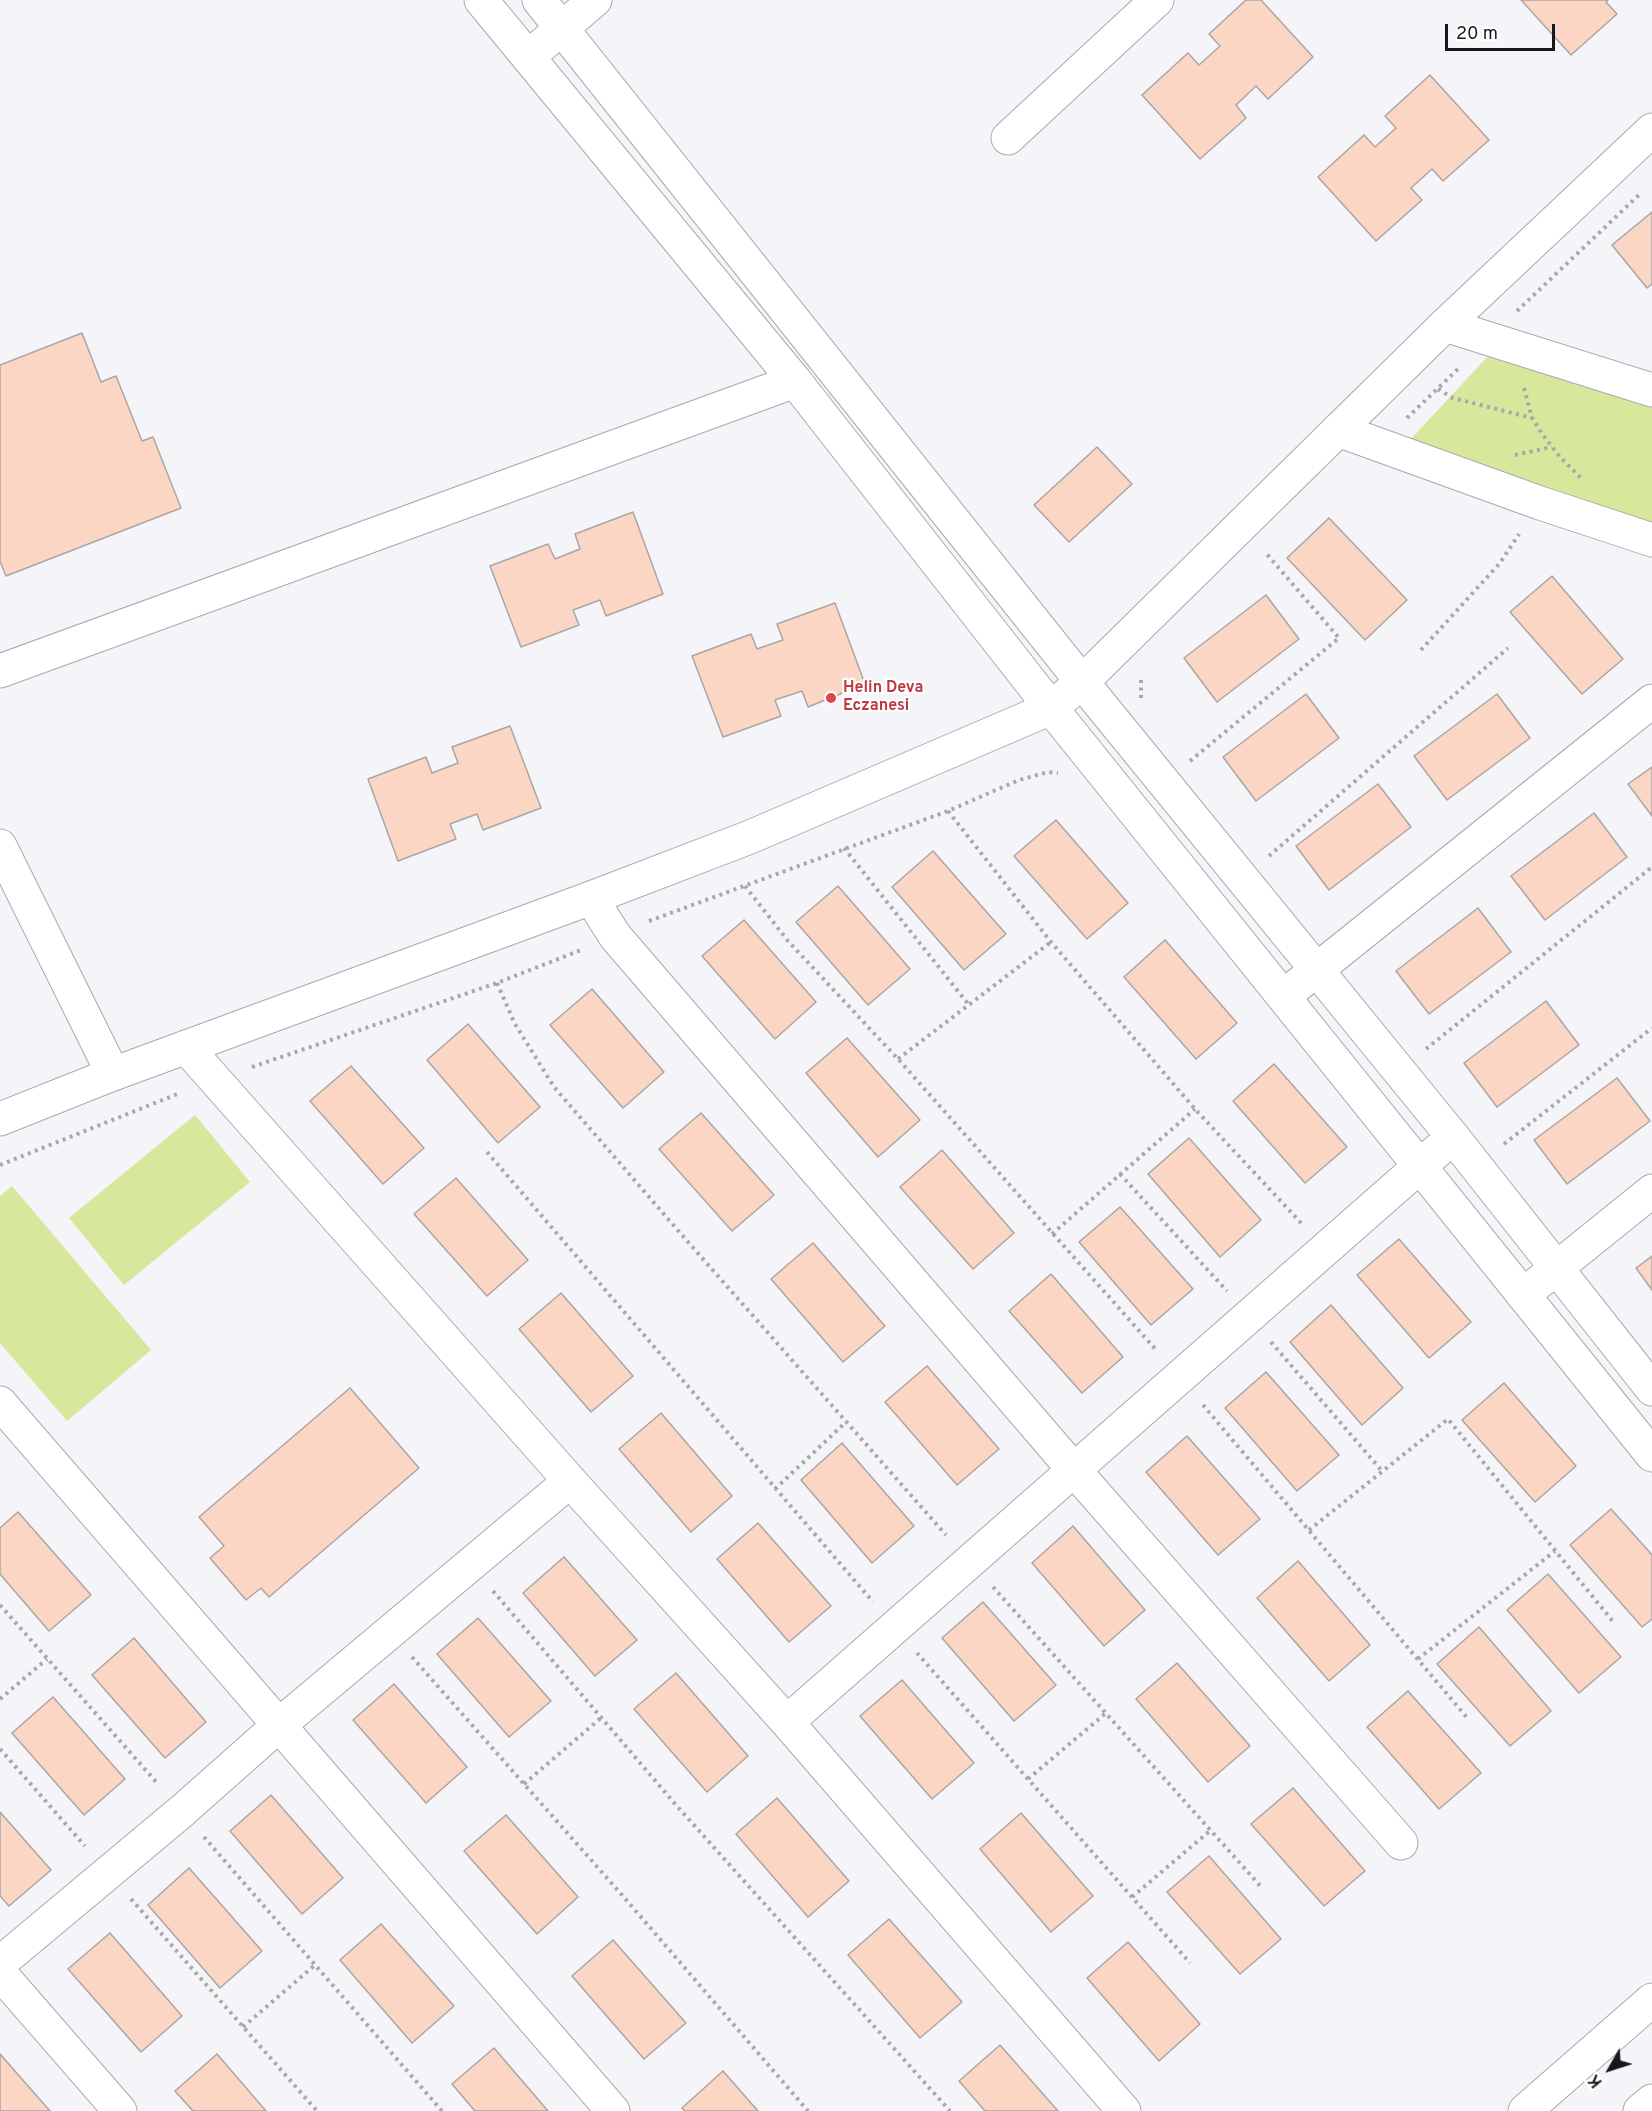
<!DOCTYPE html>
<style>
body{margin:0}
#map{position:relative;width:1652px;height:2111px;overflow:hidden;background:#f4f4f9;font-family:Overpass,sans-serif}
canvas{display:block}
.north{position:absolute;left:1580px;top:2039px;width:60px;height:60px;-webkit-text-stroke:4px #fff;paint-order:stroke;rotate:231deg;font-size:16px;font-weight:700;line-height:24px;text-align:center;color:#18181a}
.north::after{content:'';display:block;margin:auto;width:21px;height:27px;background:#18181a;clip-path:polygon(50% 0,100% 100%,50% 72%,0 100%)}
.scale{position:absolute;left:1445px;top:24px;width:110px;height:27px;box-sizing:border-box;border:3px solid #18181a;border-top:0;padding-left:8px;font-size:18px;line-height:21px;white-space:nowrap;color:#18181a;-webkit-text-stroke:4px #fff;paint-order:stroke}
</style>
<div id="map">
<canvas width="1652" height="2111"></canvas>
<div class="north">K</div>
<div class="scale">20 m</div>
</div>
<script>
const c = document.querySelector('canvas').getContext('2d');
c.lineJoin = 'round';
function fill(path, color) { c.fillStyle = color; c.fill(path, 'evenodd'); }
const shape = rows => new Path2D(rows.map(r => 'M' + r).join(''));
function stroke(path, color, width, dash) { c.strokeStyle = color; c.lineWidth = width; c.lineCap = dash ? 'butt' : 'round'; c.setLineDash(dash || []); c.stroke(path); }
function label(font, color, halo, rows, align = 'center') {
  c.font = font + ' Overpass,sans-serif'; c.lineWidth = 4.5; c.setLineDash([]); c.textBaseline = 'middle'; c.strokeStyle = halo; c.fillStyle = color; for (const [text, x, y, turn = 0] of rows) {
    c.save(); c.translate(x, y); c.rotate((+turn || 0) * Math.PI / 180); c.textAlign = isNaN(turn) ? turn : align; if (halo) c.strokeText(text, 0, 0); c.fillText(text, 0, 0); c.restore();
  }
}
const green = shape([
 [1492,352,1652,402,1652,522,1409,441],
 [195,1115,250,1182,124,1285,69,1218],
 [12,1186,151,1350,67,1421,0,1343,0,1196]
]);
const building = shape([
 [1246,0,1261,0,1313,57,1268,99,1256,86,1236,105,1246,118,1200,159,1142,95,1188,53,1199,65,1220,46,1209,34,1246,0],
 [1521,0,1608,0,1606,2,1617,14,1571,55,1521,0],
 [1430,75,1489,140,1443,181,1432,169,1411,188,1422,200,1376,241,1318,177,1364,135,1375,147,1396,128,1385,116,1430,75],
 [1652,212,1652,284,1647,288,1612,245,1652,212],
 [82,333,101,382,116,376,142,441,153,437,181,508,6,576,0,561,0,365,82,333],
 [1097,447,1132,484,1069,542,1034,505,1097,447],
 [633,512,663,594,606,616,600,600,573,610,579,625,521,647,490,566,548,544,555,559,580,549,575,534,633,512],
 [1329,518,1407,600,1365,640,1287,558,1329,518],
 [1552,576,1623,659,1582,694,1510,612,1552,576],
 [1266,595,1299,639,1217,702,1184,658,1266,595],
 [835,603,865,684,808,707,802,691,775,700,781,716,723,737,692,656,751,634,757,649,783,640,777,624,835,603],
 [1306,694,1339,738,1256,801,1223,757,1306,694],
 [1497,694,1530,738,1447,800,1414,756,1497,694],
 [510,726,541,808,483,830,477,814,450,824,456,839,398,861,368,779,426,757,432,773,458,763,452,747,510,726],
 [1652,767,1652,816,1628,784,1652,767],
 [1378,784,1411,827,1329,890,1296,846,1378,784],
 [1594,813,1627,857,1545,920,1511,876,1594,813],
 [1056,820,1128,903,1087,939,1014,856,1056,820],
 [933,851,1006,934,964,970,892,887,933,851],
 [838,886,910,969,868,1005,796,922,838,886],
 [1478,908,1511,952,1429,1014,1396,971,1478,908],
 [744,920,816,1002,775,1039,702,956,744,920],
 [1165,940,1237,1023,1196,1059,1124,977,1165,940],
 [592,989,664,1072,623,1108,550,1025,592,989],
 [1546,1001,1579,1045,1497,1107,1464,1063,1546,1001],
 [468,1024,540,1107,498,1143,427,1060,468,1024],
 [847,1038,920,1120,878,1157,806,1073,847,1038],
 [1274,1064,1347,1147,1305,1183,1233,1101,1274,1064],
 [351,1066,424,1148,383,1184,310,1101,351,1066],
 [1617,1078,1650,1121,1567,1184,1534,1140,1617,1078],
 [701,1113,774,1195,732,1231,659,1149,701,1113],
 [1189,1138,1261,1220,1220,1257,1148,1174,1189,1138],
 [942,1150,1014,1233,973,1269,900,1187,942,1150],
 [456,1178,528,1260,487,1296,414,1214,456,1178],
 [1120,1207,1193,1289,1151,1325,1079,1242,1120,1207],
 [1399,1239,1471,1322,1429,1358,1357,1275,1399,1239],
 [813,1243,885,1326,843,1362,771,1279,813,1243],
 [1652,1256,1652,1290,1636,1268,1652,1256],
 [1051,1274,1123,1357,1082,1393,1009,1311,1051,1274],
 [561,1293,633,1376,591,1412,519,1329,561,1293],
 [1331,1305,1403,1388,1362,1425,1290,1342,1331,1305],
 [927,1366,999,1449,957,1485,885,1402,927,1366],
 [1266,1372,1339,1455,1297,1491,1225,1408,1266,1372],
 [1504,1383,1576,1466,1535,1502,1462,1420,1504,1383],
 [350,1388,419,1468,269,1597,261,1588,246,1600,210,1558,224,1546,199,1517,350,1388],
 [661,1413,732,1496,691,1532,619,1449,661,1413],
 [1187,1436,1260,1519,1218,1555,1146,1472,1187,1436],
 [842,1443,914,1526,872,1563,801,1480,842,1443],
 [1611,1509,1652,1555,1652,1619,1642,1627,1570,1545,1611,1509],
 [18,1512,91,1595,49,1631,0,1574,0,1528,18,1512],
 [758,1523,831,1606,789,1642,717,1559,758,1523],
 [1073,1526,1145,1610,1104,1646,1032,1563,1073,1526],
 [564,1557,637,1640,595,1676,523,1593,564,1557],
 [1298,1561,1370,1645,1329,1681,1257,1598,1298,1561],
 [1548,1574,1621,1657,1579,1693,1507,1610,1548,1574],
 [983,1602,1056,1685,1014,1721,942,1638,983,1602],
 [478,1618,551,1701,509,1737,437,1654,478,1618],
 [1479,1627,1551,1711,1510,1746,1437,1664,1479,1627],
 [134,1638,206,1722,165,1758,92,1675,134,1638],
 [1177,1663,1250,1746,1208,1782,1136,1699,1177,1663],
 [676,1673,748,1756,707,1792,634,1709,676,1673],
 [902,1680,974,1763,932,1799,860,1716,902,1680],
 [394,1684,467,1767,426,1803,353,1720,394,1684],
 [1408,1691,1481,1773,1439,1809,1367,1727,1408,1691],
 [53,1697,125,1779,84,1815,12,1733,53,1697],
 [1293,1788,1365,1871,1324,1906,1251,1824,1293,1788],
 [271,1795,343,1878,302,1914,230,1831,271,1795],
 [777,1798,849,1881,808,1917,736,1834,777,1798],
 [0,1812,51,1870,9,1906,0,1896,0,1812],
 [1021,1813,1093,1896,1051,1932,980,1849,1021,1813],
 [506,1815,578,1897,537,1934,464,1851,506,1815],
 [1209,1856,1281,1939,1240,1974,1167,1892,1209,1856],
 [189,1868,262,1951,220,1988,148,1905,189,1868],
 [889,1919,962,2002,920,2038,848,1955,889,1919],
 [381,1924,454,2006,412,2043,340,1960,381,1924],
 [110,1933,182,2016,141,2052,68,1969,110,1933],
 [613,1940,686,2023,644,2059,572,1976,613,1940],
 [1128,1942,1200,2024,1159,2061,1087,1978,1128,1942],
 [1000,2045,1058,2111,985,2111,959,2081,1000,2045],
 [494,2048,548,2111,475,2111,452,2084,494,2048],
 [0,2054,50,2111,0,2111,0,2054],
 [217,2054,266,2111,193,2111,175,2091,217,2054],
 [723,2071,758,2111,685,2111,682,2108,723,2071]
]);
const path = shape([
 [1517,311,1642,192],
 [1524,388,1532,418,1543,435,1560,457,1581,478],
 [1438,389,1453,398,1532,418],
 [1407,418,1460,367],
 [1515,455,1552,447],
 [1421,650,1500,563,1519,534],
 [1141,698,1141,676],
 [1190,761,1339,638,1265,552],
 [948,811,1051,942,1195,1109,1302,1224],
 [844,848,969,1005],
 [1269,856,1508,648],
 [745,886,788,941,898,1059,1157,1351],
 [649,921,948,811,1019,780,1048,772,1058,773],
 [497,983,515,1024,554,1087,688,1242,946,1535],
 [1426,1049,1652,867],
 [898,1059,1051,942],
 [252,1067,497,983,581,950],
 [1504,1144,1652,1028],
 [487,1152,873,1602],
 [0,1165,180,1093],
 [1120,1174,1227,1291],
 [1052,1234,1195,1109],
 [1271,1342,1382,1471],
 [1203,1405,1469,1720],
 [775,1489,846,1422],
 [1309,1530,1448,1419,1615,1624],
 [993,1587,1263,1889],
 [493,1591,676,1805,950,2111],
 [0,1605,158,1784],
 [917,1653,1190,1963],
 [412,1657,622,1895,808,2111],
 [1418,1659,1555,1551],
 [0,1699,47,1659],
 [0,1749,85,1846],
 [1028,1779,1106,1713],
 [524,1784,602,1717],
 [204,1837,442,2111],
 [1132,1897,1211,1830],
 [131,1899,317,2111],
 [243,2027,315,1965]
]);
const minor = shape([
 [528,57,595,0],
 [1008,138,1157,0],
 [1445,325,1652,390],
 [1338,430,1540,503,1652,540],
 [0,671,795,381],
 [0,846,113,1074],
 [591,898,615,936,1074,1470,1401,1843],
 [1284,996,1652,701],
 [186,1047,570,1481,787,1722,1124,2111],
 [1523,1295,1652,1191],
 [0,1403,613,2111],
 [787,1722,1453,1137],
 [0,1963,182,1811,279,1725,570,1481],
 [0,1973,120,2111]
]);
const tertiary = shape([
 [481,0,795,381,1051,708,1652,1455],
 [539,0,1082,682,1453,1137,1652,1389],
 [0,1119,113,1074,591,898,750,837,1051,708,1082,682,1445,325,1652,130]
]);
const secondary = shape([
 [1525,2111,1652,2000],
 [1640,2111,1652,2101]
]);
const markers = [
 [831,698,6,"#e0444e"]
];
const healthNames = [
 ["Helin Deva",843,689],
 ["Eczanesi",843,707]
];
fill(green, '#d7e79b');
fill(building, '#fbd6c4');
stroke(building, '#aba6a4', 1.5);
stroke(minor, '#a9a9ae', 35);
stroke(tertiary, '#a9a9ae', 35);
stroke(secondary, '#a9a9ae', 35);
stroke(path, '#a8a8ac', 4, [3, 4.5]);
stroke(minor, '#fff', 33);
stroke(tertiary, '#fff', 33);
stroke(secondary, '#fff', 33);
for (const [x, y, r, color] of markers) { const dot = new Path2D(); dot.arc(x, y, r, 0, 2 * Math.PI); c.fillStyle = color; c.fill(dot); stroke(dot, '#fff', 2); }
label('bold 16px', '#be3a42', '#fff', healthNames, 'left');
</script>
